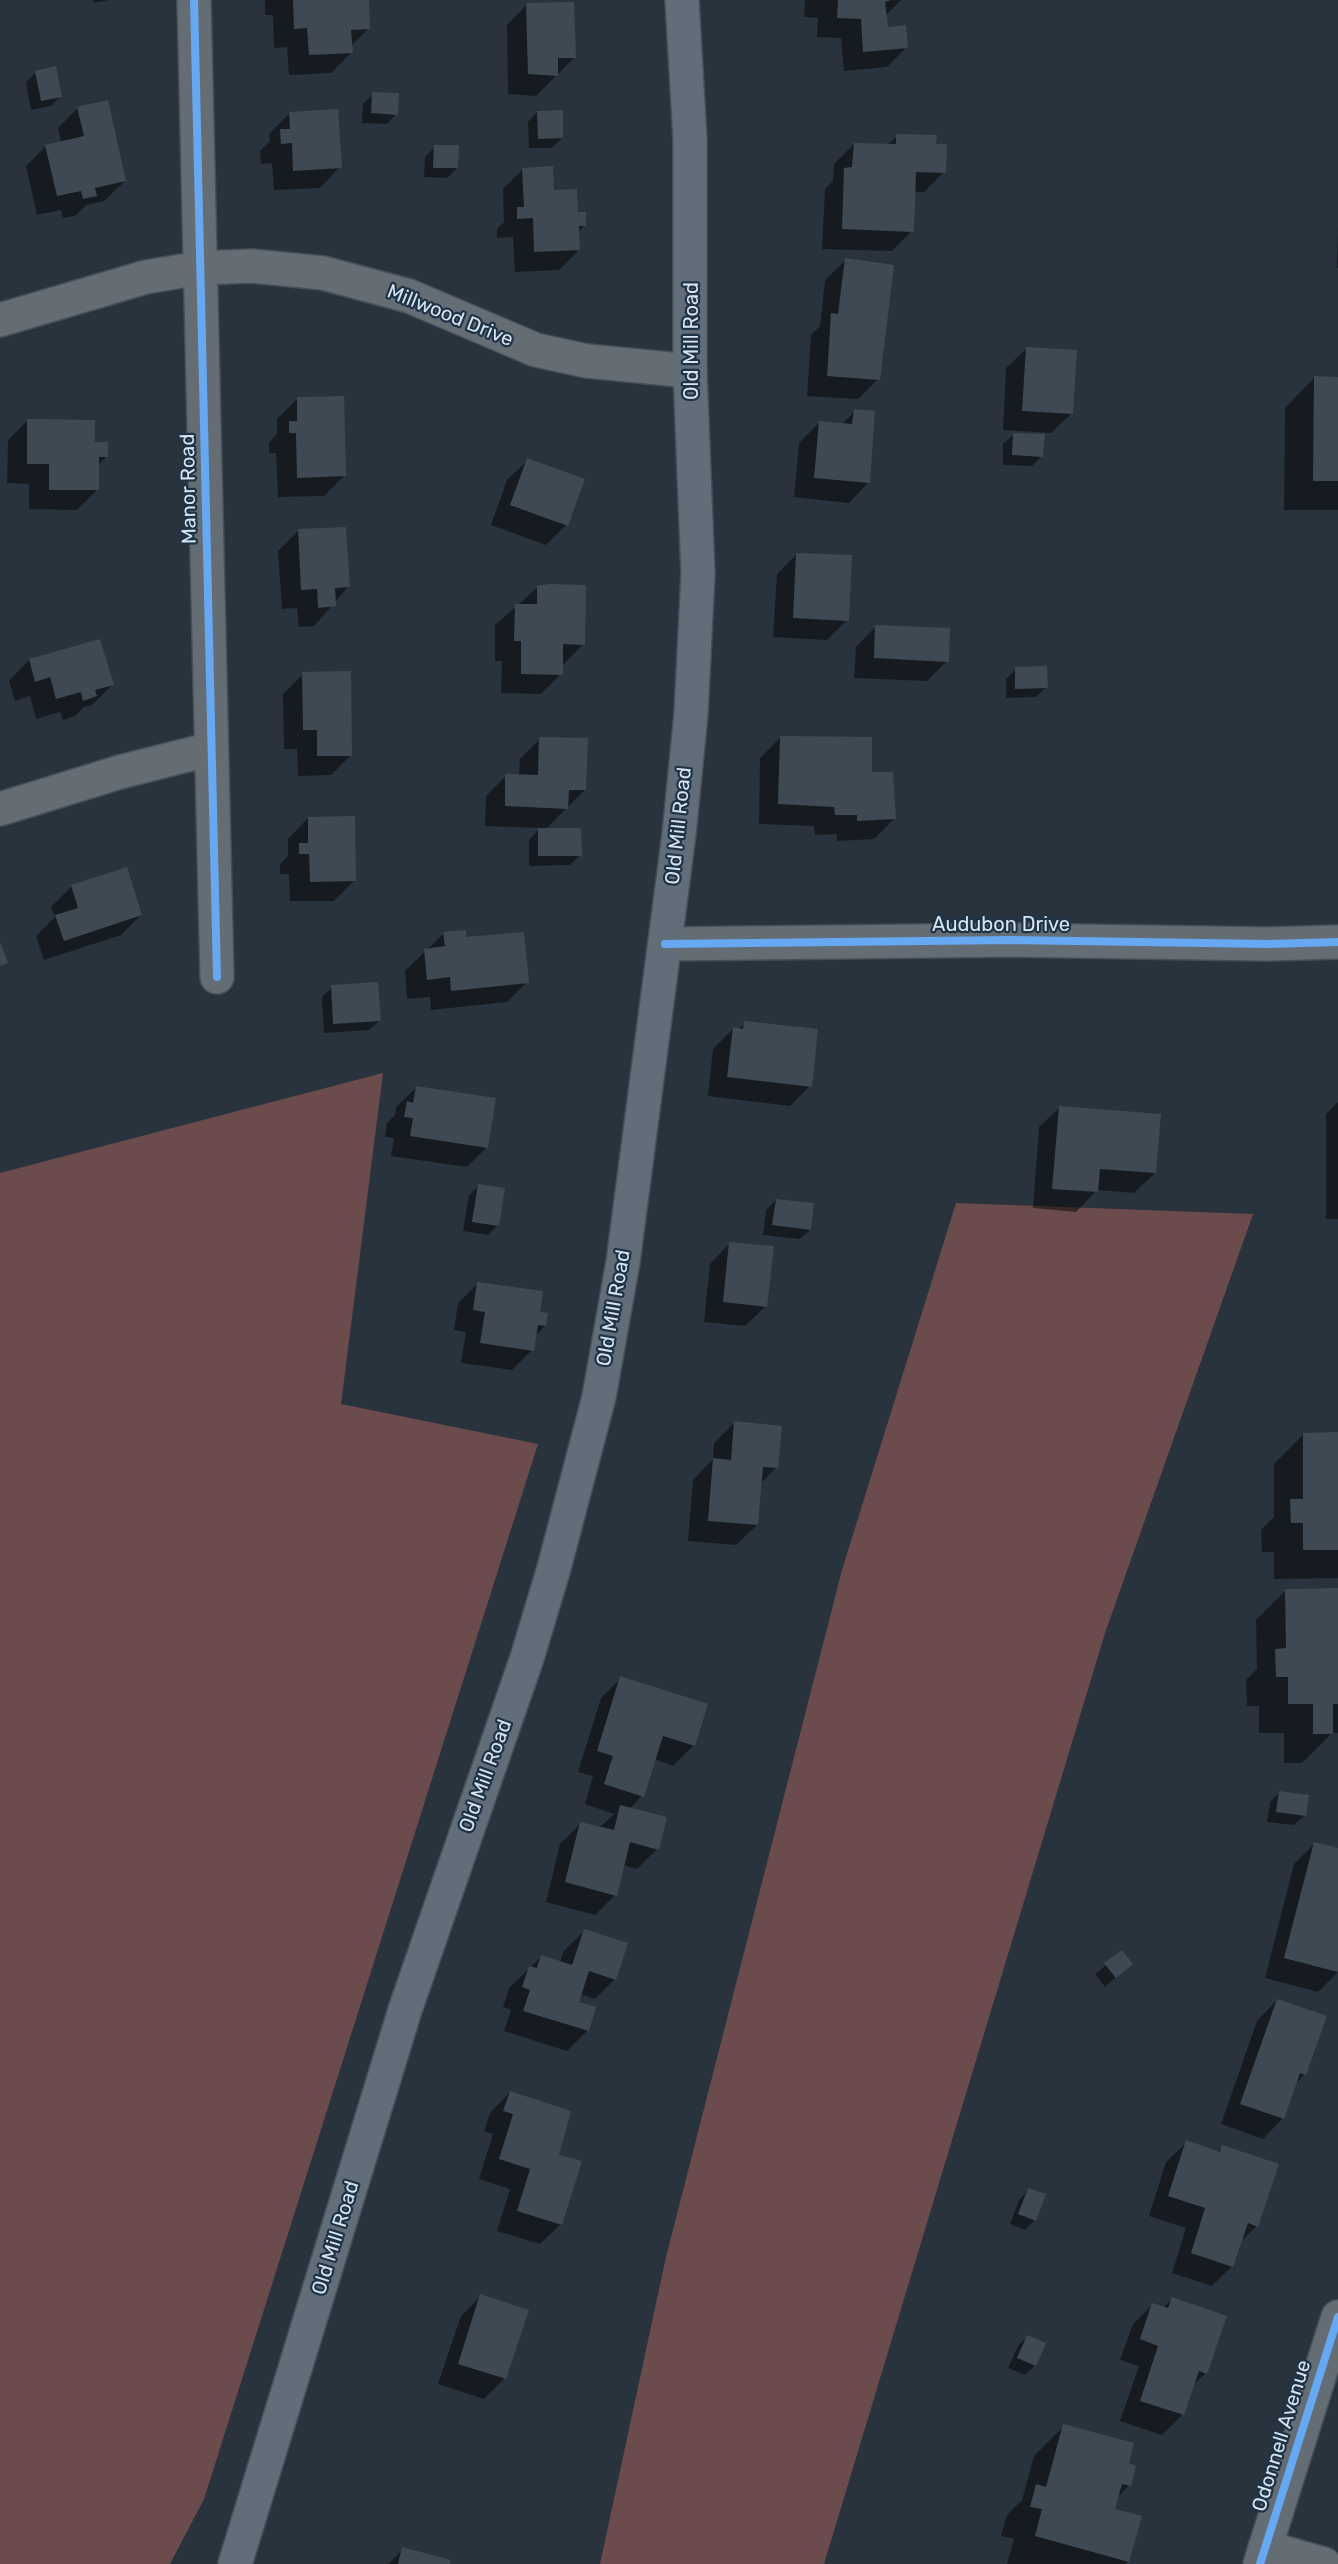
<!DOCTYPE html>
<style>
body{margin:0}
canvas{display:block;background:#28333d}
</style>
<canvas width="1338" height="2564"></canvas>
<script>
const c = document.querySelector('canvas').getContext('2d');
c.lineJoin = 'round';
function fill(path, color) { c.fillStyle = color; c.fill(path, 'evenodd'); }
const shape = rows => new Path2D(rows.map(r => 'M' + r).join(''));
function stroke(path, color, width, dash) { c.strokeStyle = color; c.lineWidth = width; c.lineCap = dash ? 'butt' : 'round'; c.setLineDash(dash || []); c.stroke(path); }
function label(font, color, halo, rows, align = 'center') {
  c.font = font + ' Rubik,sans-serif'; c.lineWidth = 4.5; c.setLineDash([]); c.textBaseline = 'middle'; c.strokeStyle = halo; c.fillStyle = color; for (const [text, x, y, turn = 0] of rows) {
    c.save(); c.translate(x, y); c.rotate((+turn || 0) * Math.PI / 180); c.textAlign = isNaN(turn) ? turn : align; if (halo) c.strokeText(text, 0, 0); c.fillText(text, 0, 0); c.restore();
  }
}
const green = shape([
 [383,1073,341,1404,538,1444,204,2499,170,2564,0,2564,0,1173],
 [956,1203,1253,1214,1105,1633,824,2564,600,2564,666,2257,842,1570]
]);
const shadow = shape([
 [93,0,109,0,93,3],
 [265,0,368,0,369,28,351,46,351,53,331,73,289,75,287,47,274,48,273,15,265,15],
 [805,0,901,0,885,16,886,29,907,47,887,67,844,71,841,38,817,37,818,18,804,17],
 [527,4,574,58,536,96,508,94,507,25],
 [36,72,61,96,51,106,31,110,26,82],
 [373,94,396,114,387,124,362,123,363,104],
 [78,108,125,181,104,201,86,205,75,216,63,218,61,210,37,215,26,166,46,146,61,142,58,128],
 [537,112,562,138,552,148,529,148,528,122],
 [290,113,340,167,320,188,274,190,272,163,261,164,260,151,270,141,269,134],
 [897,136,935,146,944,172,924,192,914,192,912,231,892,251,822,249,825,189,833,181,834,164,854,144,887,145],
 [435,147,457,168,447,178,424,177,425,157],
 [523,169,553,192,585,225,578,232,579,250,559,270,515,272,513,237,497,238,497,229,504,222,503,189],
 [1338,224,1338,268,1337,268],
 [846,260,878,379,858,399,807,396,811,335,820,326,825,280],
 [1027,348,1072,413,1051,433,1003,430,1006,368],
 [1314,378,1338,378,1338,510,1284,510,1285,408],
 [297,399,344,476,324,496,278,497,276,453,269,453,269,443,277,434,277,419],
 [855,411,869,482,849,503,794,497,799,443,819,423,841,425],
 [28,420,93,444,106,457,98,465,97,490,77,510,29,509,29,484,7,483,8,440],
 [1013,435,1042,456,1032,466,1003,465,1003,444],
 [528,460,566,525,546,545,491,525,507,480],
 [298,531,349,586,314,626,299,627,297,608,282,609,278,551],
 [797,554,847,620,827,640,773,637,777,574],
 [538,587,583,644,563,665,561,674,541,694,501,693,502,661,495,661,495,625],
 [876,626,947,661,927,681,854,678,856,647],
 [29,660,112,685,92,705,84,707,75,716,63,720,60,712,36,719,30,696,15,701,9,681],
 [1016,669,1046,687,1036,697,1006,698,1006,679],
 [303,674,351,755,331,775,298,776,297,749,284,749,283,694],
 [780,738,871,774,894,819,874,839,837,841,837,834,815,835,814,826,759,824,760,758],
 [540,739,585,790,545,830,580,855,570,865,529,866,529,840,540,828,485,826,486,796,506,776,519,776,520,759],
 [308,818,354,881,334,901,290,901,289,874,280,874,280,864,288,856,288,839],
 [72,886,141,915,121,935,44,960,36,936,55,917,51,907],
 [444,933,465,939,527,982,507,1002,431,1010,430,997,407,999,405,971],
 [332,987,379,1021,369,1030,324,1033,322,997],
 [745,1023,810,1086,790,1106,708,1096,713,1049,733,1029,738,1030],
 [417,1087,487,1147,467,1167,391,1156,394,1138,385,1137,387,1123,395,1115,396,1107],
 [1338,1102,1338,1219,1326,1219,1326,1114],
 [1060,1107,1155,1173,1134,1193,1097,1190,1076,1212,1033,1208,1039,1127],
 [478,1186,498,1225,488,1235,463,1231,469,1195],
 [776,1200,810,1230,800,1239,763,1235,766,1210],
 [730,1243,766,1306,745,1326,704,1322,710,1264],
 [478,1283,538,1314,545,1326,535,1336,532,1350,512,1370,461,1363,466,1332,454,1330,458,1303],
 [735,1422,777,1467,760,1484,757,1525,736,1545,688,1541,693,1480,713,1459,714,1443],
 [1304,1434,1338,1434,1338,1578,1274,1579,1274,1552,1262,1552,1261,1530,1274,1517,1274,1464],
 [1286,1590,1338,1590,1338,1733,1332,1733,1302,1763,1284,1763,1284,1733,1259,1733,1259,1706,1247,1706,1246,1680,1257,1669,1256,1620],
 [621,1678,694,1745,673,1766,654,1759,642,1796,629,1809,657,1849,637,1869,623,1865,615,1895,595,1915,546,1902,560,1844,580,1824,600,1827,614,1814,585,1804,593,1776,578,1772,601,1698],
 [1280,1792,1304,1816,1294,1825,1267,1822,1270,1802],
 [1314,1844,1338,1850,1338,1972,1318,1992,1265,1978,1294,1864],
 [584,1931,615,1979,595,1999,580,1994,577,2003,594,2008,587,2031,567,2051,504,2031,511,2010,503,2007,509,1988,542,1956,560,1962,564,1951],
 [1122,1952,1131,1964,1105,1987,1095,1974],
 [1277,2000,1305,2074,1295,2084,1283,2118,1263,2139,1221,2124,1257,2021],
 [510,2092,557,2156,561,2224,540,2244,497,2231,510,2189,479,2179,493,2134,484,2131,490,2113],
 [1187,2142,1217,2153,1223,2147,1257,2226,1240,2242,1232,2266,1212,2286,1172,2273,1186,2228,1149,2216,1166,2162],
 [1028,2190,1035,2220,1025,2230,1010,2224,1019,2200],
 [481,2296,505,2378,484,2399,438,2384,461,2316],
 [1172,2299,1206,2373,1192,2386,1182,2415,1162,2435,1120,2421,1139,2366,1120,2360,1133,2324,1153,2304,1163,2308],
 [1028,2336,1035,2365,1025,2375,1008,2368,1018,2346],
 [1064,2426,1127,2464,1129,2485,1117,2498,1114,2510,1128,2561,1125,2564,1007,2564,1014,2539,1001,2536,1007,2515,1022,2500,1034,2456],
 [403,2549,448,2564,388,2564]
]);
const building = shape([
 [293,0,369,0,370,29,351,30,353,53,309,55,307,28,294,29],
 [838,0,891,0,885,2,888,27,906,25,908,48,863,52,861,19,837,18],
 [574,2,576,58,558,58,558,76,528,74,526,3],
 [56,66,62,97,41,101,35,71],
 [372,92,399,93,398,115,371,113],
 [108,100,126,181,95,188,97,196,83,199,81,191,57,196,45,145,84,136,77,107],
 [338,109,342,168,293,171,292,143,281,144,280,129,290,129,289,112],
 [563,110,563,138,538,139,537,111],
 [896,134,937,135,936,144,947,144,946,173,916,172,914,232,842,229,844,168,852,167,854,143,896,144],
 [434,145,459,145,458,168,433,168],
 [553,166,554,190,577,189,578,212,586,212,586,226,579,226,580,250,534,252,533,218,517,219,517,207,524,207,522,168],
 [845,258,894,265,880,380,827,376,831,313,838,314],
 [1026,347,1077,350,1073,414,1022,411],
 [1314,376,1338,377,1338,481,1313,481],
 [344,396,346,476,297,478,296,433,289,433,289,421,297,421,297,397],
 [854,409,875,411,870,483,814,478,819,421,852,424],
 [27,419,95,420,95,442,108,442,108,457,99,457,99,490,49,490,49,464,27,464],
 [1013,433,1045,434,1043,457,1012,455],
 [527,458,585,479,568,526,510,505],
 [346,527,350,587,335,588,336,606,318,608,317,589,301,590,298,529],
 [796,553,852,555,849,621,793,618],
 [549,584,586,585,585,645,563,644,563,675,521,674,521,641,514,641,515,604,537,604,537,586],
 [875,625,950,628,949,662,874,658],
 [100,639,114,685,95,690,97,696,83,701,81,692,56,699,50,677,35,682,29,659],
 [1047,666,1048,688,1015,689,1015,667],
 [351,671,352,756,317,756,317,730,303,730,302,672],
 [780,736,872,737,872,772,893,772,896,819,857,821,857,815,835,815,834,807,778,804],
 [539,737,588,738,586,790,569,790,568,809,505,806,505,774,538,775],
 [355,816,356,881,310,882,309,854,299,854,299,843,308,843,308,817],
 [538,828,581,828,582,856,538,856],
 [127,867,142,915,64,941,55,915,78,908,71,885],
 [466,930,466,937,524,932,529,983,451,991,450,977,427,980,424,949,445,946,443,932],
 [0,942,8,963,0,966],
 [378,982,381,1021,333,1024,331,985],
 [744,1021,818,1029,812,1087,727,1077,733,1027,743,1029],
 [416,1086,496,1098,488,1148,410,1136,413,1118,404,1117,407,1101,413,1103],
 [1059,1106,1161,1114,1156,1173,1100,1169,1098,1192,1052,1189],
 [478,1184,505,1188,499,1226,472,1222],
 [776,1199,814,1203,811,1230,772,1225],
 [729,1242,774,1246,767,1307,723,1302],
 [477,1282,543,1291,540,1312,548,1313,546,1326,538,1325,534,1351,480,1343,485,1312,473,1310],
 [734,1421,782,1426,778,1468,763,1467,758,1525,708,1521,713,1458,731,1460],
 [1338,1432,1338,1550,1303,1550,1303,1523,1291,1523,1290,1499,1303,1499,1303,1433],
 [1338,1588,1338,1704,1333,1704,1333,1734,1313,1734,1313,1704,1288,1704,1288,1677,1276,1677,1275,1649,1286,1648,1285,1589],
 [620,1676,708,1704,695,1746,663,1736,644,1797,604,1784,613,1756,597,1751],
 [1279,1791,1309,1795,1306,1816,1276,1812],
 [620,1805,667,1817,659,1850,630,1842,617,1896,565,1882,580,1822,614,1830],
 [1314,1842,1338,1848,1338,1972,1284,1958],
 [584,1929,628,1943,616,1980,589,1971,579,2002,596,2007,589,2031,523,2011,530,1990,522,1987,529,1966,537,1968,541,1955,572,1965],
 [1122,1950,1133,1964,1116,1978,1104,1963],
 [1277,1999,1327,2016,1306,2075,1300,2073,1284,2119,1240,2104],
 [510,2091,571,2111,559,2155,582,2161,562,2225,517,2211,530,2169,499,2159,513,2114,503,2111],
 [1186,2140,1220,2152,1222,2145,1279,2164,1258,2227,1248,2223,1233,2267,1191,2253,1205,2208,1168,2196],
 [1028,2188,1046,2194,1036,2221,1018,2214],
 [480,2294,529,2310,506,2379,458,2364],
 [1172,2297,1227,2316,1207,2374,1199,2371,1184,2415,1140,2401,1158,2346,1140,2339,1152,2303,1168,2308],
 [1027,2335,1046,2343,1036,2366,1017,2358],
 [1063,2424,1134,2443,1129,2463,1136,2466,1131,2486,1122,2484,1115,2509,1142,2516,1129,2562,1035,2536,1042,2509,1030,2507,1036,2484,1046,2487],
 [402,2547,451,2560,450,2564,398,2564]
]);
const minor = shape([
 [194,0,217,977],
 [0,320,146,277,200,268,252,266,323,273,409,296,536,350,587,361,690,371],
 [0,809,120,772,211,749],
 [665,944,1011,940,1268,944,1338,942],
 [1265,2547,1324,2564],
 [1260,2564,1338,2317]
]);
const major = shape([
 [235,2564,405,2010,527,1658,554,1568,599,1397,623,1262,679,834,691,714,698,574,690,371,690,139,682,0]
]);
const cycleway = shape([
 [194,0,217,977],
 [665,944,1011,940,1268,944,1338,942],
 [1260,2564,1338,2317]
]);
const streetNames = [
 ["Millwood Drive",450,316,22],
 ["Old Mill Road",692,341,-90],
 ["Manor Road",189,489,-91],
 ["Old Mill Road",679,826,-84],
 ["Audubon Drive",1001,925],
 ["Old Mill Road",614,1308,-80],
 ["Old Mill Road",486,1776,-70],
 ["Old Mill Road",336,2238,-73],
 ["Odonnell Avenue",1282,2436,-73]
];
fill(green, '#6c4b4c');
fill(shadow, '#0007');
fill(building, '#3f4953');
stroke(minor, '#454f58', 36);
stroke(major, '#454f58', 36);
stroke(minor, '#646d74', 33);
stroke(major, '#616d78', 33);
stroke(cycleway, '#66a8f1', 8);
label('20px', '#d7e4f0', '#1f3346', streetNames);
</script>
